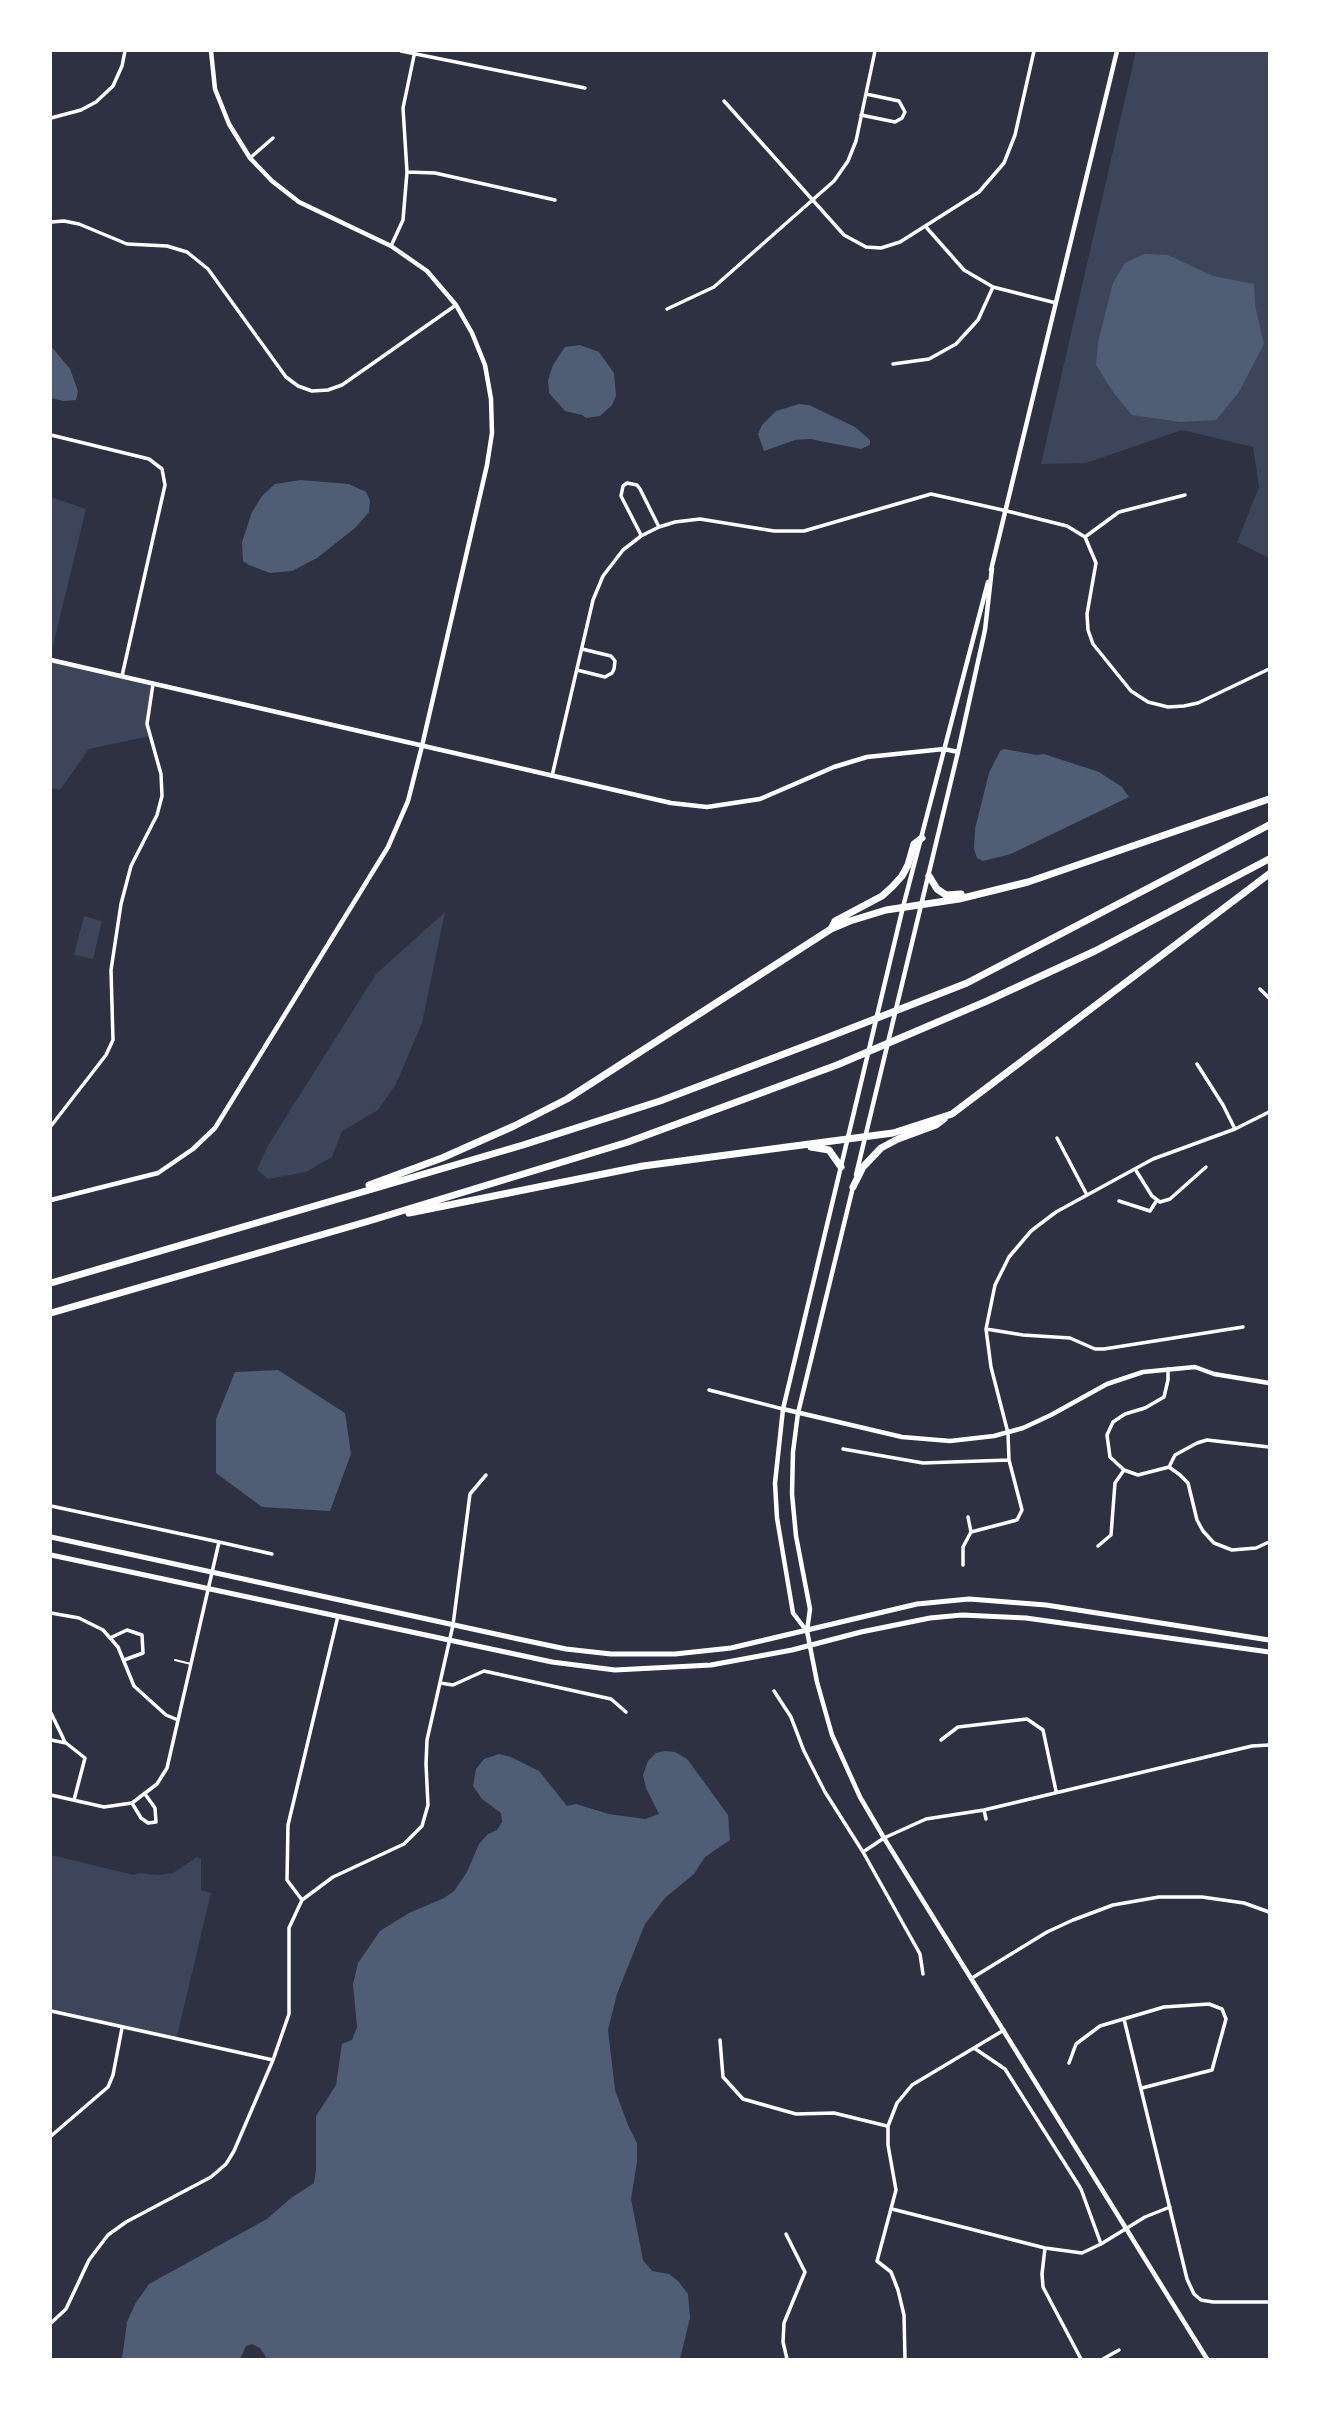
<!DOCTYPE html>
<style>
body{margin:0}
#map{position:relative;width:1320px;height:2410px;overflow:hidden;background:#2d3142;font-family:"Noto Sans",sans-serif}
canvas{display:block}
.frame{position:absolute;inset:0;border:52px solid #fff;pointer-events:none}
</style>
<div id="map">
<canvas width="1320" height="2410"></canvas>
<div class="frame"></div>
</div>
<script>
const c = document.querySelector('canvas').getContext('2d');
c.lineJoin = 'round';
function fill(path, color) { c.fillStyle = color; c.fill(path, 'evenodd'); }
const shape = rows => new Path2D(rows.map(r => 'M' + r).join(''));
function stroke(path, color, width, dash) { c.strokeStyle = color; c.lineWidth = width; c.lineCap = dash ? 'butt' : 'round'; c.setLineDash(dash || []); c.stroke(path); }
const green = shape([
 [1136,51,1269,51,1269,558,1237,542,1259,487,1253,447,1182,430,1086,463,1041,464],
 [51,497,86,509,53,646,51,646],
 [51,660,153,684,147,724,150,736,89,749,60,790,51,788],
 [445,912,422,1023,396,1084,378,1110,342,1131,332,1157,306,1172,268,1179,257,1170,267,1147,376,974],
 [84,916,102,921,93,959,74,955],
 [51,1855,134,1875,139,1873,158,1875,173,1873,197,1857,201,1859,201,1890,211,1893,176,2040,51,2011]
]);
const water = shape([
 [1144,254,1168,255,1213,276,1254,284,1255,305,1264,344,1239,392,1216,420,1180,422,1132,415,1113,392,1096,365,1098,342,1113,283,1125,263],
 [580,345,599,352,614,373,616,396,612,405,600,416,586,418,582,415,565,411,549,393,548,380,553,365,565,347],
 [51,346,70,369,78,391,76,400,63,401,51,398],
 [799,404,809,405,855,427,870,440,870,445,861,449,810,439,795,440,764,451,758,434,762,425,776,411],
 [301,480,349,484,366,492,370,500,369,512,355,528,317,558,292,571,270,573,249,565,243,561,242,542,252,512,262,496,275,484],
 [1004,749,1037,755,1044,754,1099,772,1122,787,1129,797,1011,854,983,861,977,858,974,849,975,829,989,773,1000,751],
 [278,1370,345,1413,351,1454,330,1511,262,1507,216,1473,216,1419,235,1372],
 [665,1751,675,1752,687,1759,693,1767,728,1815,730,1840,705,1857,694,1874,665,1898,645,1924,617,1994,608,2030,615,2090,628,2125,637,2143,637,2162,631,2199,643,2260,652,2271,669,2274,678,2281,688,2294,690,2318,680,2359,267,2359,260,2348,252,2344,246,2346,240,2359,122,2359,127,2322,135,2304,149,2284,267,2219,291,2198,314,2183,316,2170,316,2116,336,2085,342,2044,352,2040,357,2027,353,1984,358,1963,380,1931,409,1913,444,1898,454,1891,467,1872,479,1844,488,1834,497,1830,502,1822,501,1813,482,1799,473,1786,476,1769,484,1759,499,1754,511,1757,539,1771,567,1806,576,1804,609,1814,645,1819,659,1814,646,1788,643,1775,648,1761,656,1753]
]);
const service = shape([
 [175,1660,191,1664]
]);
const minor = shape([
 [401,51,585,88],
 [724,101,844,235,866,247,881,248,900,242,979,192,1004,163,1015,135,1034,51],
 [861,115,895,122,902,118,905,112,899,101,866,94],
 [51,118,81,110,96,102,113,86,122,66,125,51],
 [250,158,273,138],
 [407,172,435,173,555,200],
 [51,222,64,221,79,224,127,244,167,246,187,252,208,269,286,377,298,386,312,391,328,390,342,385,456,305],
 [926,227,964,270,993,287,1056,303],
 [391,246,403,220,407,172,403,108,415,51],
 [667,309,714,287,834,181,848,161,856,141,875,51],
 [893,364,929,359,956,344,978,320,993,287],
 [51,435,149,459,162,469,165,485,122,676],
 [641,535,621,496,623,486,627,483,637,485,640,489,659,527],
 [1085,537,1119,512,1185,495],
 [577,670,605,677,612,673,614,669,615,661,611,656,582,649],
 [552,776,593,600,603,576,623,550,641,536,659,527,675,522,700,519,774,531,804,531,931,494,1007,511,1067,526,1085,537,1096,563,1087,614,1088,630,1093,644,1131,691,1148,702,1168,707,1184,706,1198,703,1269,669],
 [1260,989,1269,998],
 [1197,1064,1223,1105,1235,1129],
 [51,1126,106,1055,113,1040,111,970,121,904,131,866,157,815,162,796,161,774,147,724,153,684],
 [1057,1138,1087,1195],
 [1135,1169,1152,1196,1160,1202,1170,1199,1206,1167],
 [1119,1201,1150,1211,1157,1200],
 [986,1329,1023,1335,1070,1338,1095,1349,1104,1349,1243,1327],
 [1168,1369,1168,1380,1164,1397,1145,1408,1125,1414,1113,1422,1107,1435,1110,1457,1124,1470,1138,1475,1169,1467,1180,1475,1188,1483,1197,1520,1203,1531,1214,1543,1232,1550,1256,1548,1269,1542],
 [709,1390,783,1409],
 [843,1449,923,1463,1009,1460],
 [1169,1467,1175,1455,1197,1443,1207,1440,1269,1447],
 [51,1506,219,1542,167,1768,157,1784,132,1803,104,1807,51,1795],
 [971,1532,1017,1520,1022,1510,1009,1460,1008,1433,991,1367,986,1329,995,1285,1009,1257,1031,1231,1056,1212,1153,1159,1235,1129,1269,1112],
 [219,1542,272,1554],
 [1098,1546,1111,1535,1115,1483,1124,1470],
 [963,1565,963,1547,971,1532,968,1517],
 [51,1613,79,1618,103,1630,118,1647,134,1686,166,1715,178,1720],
 [110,1638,127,1630,142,1635,143,1653,124,1660],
 [440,1683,453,1685,484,1671,611,1699,626,1712],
 [774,1691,791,1717,804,1751,825,1792,863,1852,920,1954,923,1974],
 [51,1713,65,1742],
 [51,1740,66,1743,85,1758,74,1800],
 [941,1740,958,1727,1027,1719,1043,1730,1056,1791],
 [132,1803,141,1818,148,1823,156,1822,155,1808,145,1794],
 [984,1810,986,1819],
 [863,1852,884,1838,926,1819,984,1810,1252,1746,1269,1745],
 [302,1900,287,1880,288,1825,338,1616],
 [972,1978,1047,1932,1073,1920,1113,1905,1159,1897,1202,1897,1244,1903,1269,1912],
 [51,2011,273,2060],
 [1124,2019,1187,2279,1194,2294,1201,2300,1213,2302,1269,2302],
 [720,2040,723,2077,743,2099,796,2114,834,2113,887,2126],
 [974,2048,1005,2069,1081,2189,1101,2244],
 [1069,2063,1076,2044,1100,2026,1164,2007,1209,2004,1222,2009,1226,2019,1212,2070,1142,2088],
 [51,2136,108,2087,113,2075,122,2028],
 [892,2209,1045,2248,1082,2253,1101,2244,1145,2217,1170,2207],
 [786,2234,805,2272,784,2323,783,2342,787,2359],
 [1045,2248,1042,2274,1043,2287,1081,2359],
 [51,2323,66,2309,89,2260,108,2235,126,2222,211,2177,226,2164,234,2151,273,2060,289,2014,289,1928,302,1900,333,1877,404,1844,422,1826,428,1805,426,1764,427,1740,453,1625,470,1494,486,1475],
 [905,2359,904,2315,898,2290,891,2272,877,2261,896,2190,888,2145,888,2126,897,2103,912,2085,1004,2030],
 [1103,2359,1119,2350]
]);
const tertiary = shape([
 [991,570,1117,51],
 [51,660,671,803,707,807,760,799,834,767,867,757,944,749,958,752],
 [856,1175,958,752,985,630,992,568],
 [853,1187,798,1413,793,1452,792,1494,796,1536,810,1609,807,1631,817,1682,832,1735,860,1797,884,1838,1207,2359],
 [51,1200,158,1173,193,1149,215,1128,388,847,408,801,422,746,487,465,492,433,491,399,485,365,472,333,456,305,427,271,391,246,299,202,272,181,250,158,229,124,215,89,211,51],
 [783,1409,902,1437,950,1441,994,1436,1023,1428,1051,1415,1107,1384,1143,1372,1195,1367,1214,1374,1269,1383],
 [806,1630,793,1613,777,1518,775,1483,783,1409,903,907,988,582]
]);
const secondary = shape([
 [51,1537,523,1640,566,1649,611,1654,675,1654,731,1648,917,1604,969,1599,1046,1605,1269,1640],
 [51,1555,552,1662,615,1670,711,1665,792,1650,861,1632,930,1618,962,1615,1026,1618,1269,1652]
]);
const motorway = shape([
 [929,876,937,889,946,895,961,894],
 [831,929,835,921,882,896,892,887,902,876,908,865,914,844,922,838],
 [811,1147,829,1150,841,1167],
 [369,1185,442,1158,514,1126,567,1099,831,929,850,921,886,910,959,899,1028,882,1269,799],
 [853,1187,863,1167,881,1148,898,1139,936,1125,944,1119],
 [409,1213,643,1166,893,1133,952,1114,1269,874],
 [51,1283,523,1145,660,1101,826,1038,967,983,1269,825],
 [51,1313,369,1221,628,1142,837,1065,987,1001,1095,951,1269,859]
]);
fill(green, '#3c4559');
fill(water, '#4f5d75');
stroke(service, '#fff', 2);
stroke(minor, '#fff', 3.5);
stroke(tertiary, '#fff', 4.5);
stroke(secondary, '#fff', 5);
stroke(motorway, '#fff', 7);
</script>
